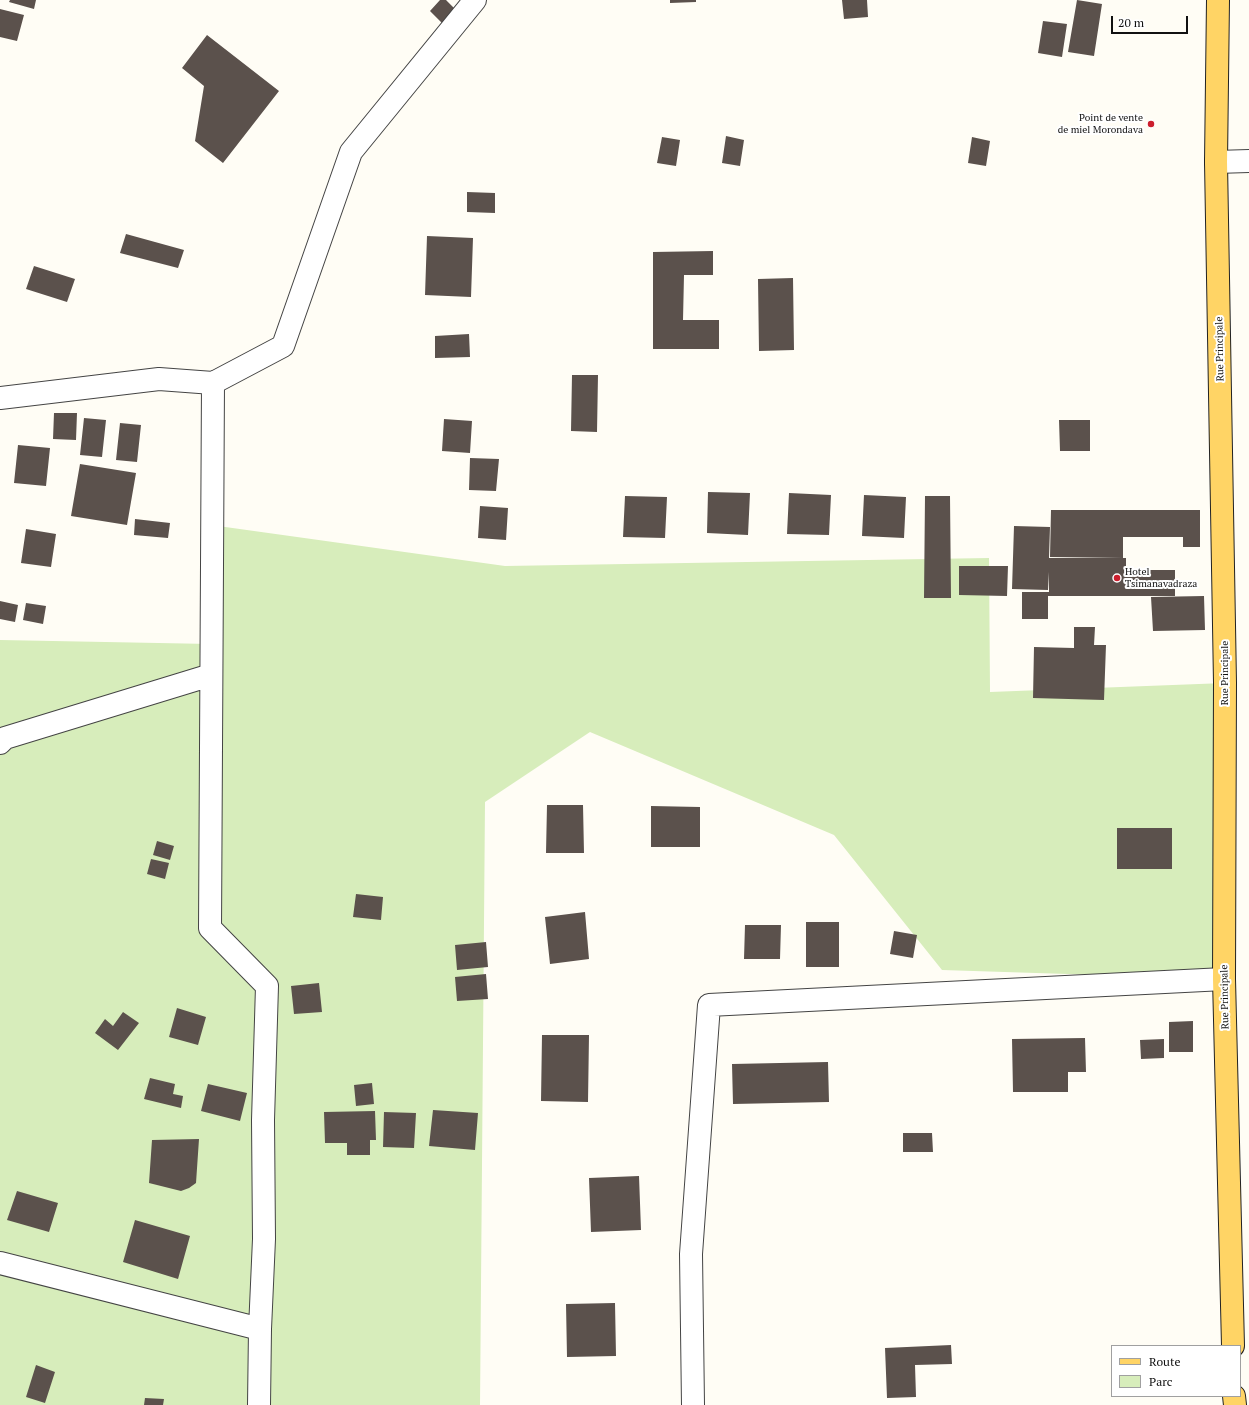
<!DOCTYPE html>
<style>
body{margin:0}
#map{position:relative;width:1249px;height:1405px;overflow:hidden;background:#fffdf5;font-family:"PT Serif",serif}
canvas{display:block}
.legend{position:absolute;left:1111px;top:1345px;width:130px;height:52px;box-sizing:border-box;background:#fff;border:1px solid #a0a0a0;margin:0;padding:5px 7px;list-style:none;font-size:12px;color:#111}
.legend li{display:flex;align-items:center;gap:8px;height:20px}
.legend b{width:20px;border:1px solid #a0a0a0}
.scale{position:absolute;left:1111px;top:16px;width:77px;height:18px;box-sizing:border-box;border:2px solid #111;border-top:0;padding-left:5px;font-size:12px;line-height:14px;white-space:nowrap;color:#111;-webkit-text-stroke:3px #fff;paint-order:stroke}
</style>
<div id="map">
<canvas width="1249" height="1405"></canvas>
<ul class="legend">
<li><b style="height:5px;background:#ffd465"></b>Route</li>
<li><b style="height:11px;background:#d7edbb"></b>Parc</li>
</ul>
<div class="scale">20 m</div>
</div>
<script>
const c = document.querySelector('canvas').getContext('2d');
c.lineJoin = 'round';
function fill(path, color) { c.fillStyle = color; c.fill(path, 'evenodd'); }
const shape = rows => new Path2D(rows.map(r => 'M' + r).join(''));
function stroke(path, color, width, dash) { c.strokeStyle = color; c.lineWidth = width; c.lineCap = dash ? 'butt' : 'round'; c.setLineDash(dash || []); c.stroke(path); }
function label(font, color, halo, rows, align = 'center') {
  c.font = font + ' "PT Serif",serif'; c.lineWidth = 4; c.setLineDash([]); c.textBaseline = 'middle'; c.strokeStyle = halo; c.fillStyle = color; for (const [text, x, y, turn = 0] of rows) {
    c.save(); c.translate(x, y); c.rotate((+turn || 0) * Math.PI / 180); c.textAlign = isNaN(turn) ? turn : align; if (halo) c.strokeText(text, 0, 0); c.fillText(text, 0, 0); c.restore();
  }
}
const green = shape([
 [211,525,505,566,989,558,990,692,1225,683,1224,979,942,970,834,835,590,732,485,802,480,1405,0,1405,0,640,211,644]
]);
const building = shape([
 [10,0,36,0,34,9,9,2],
 [440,0,446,0,457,11,444,25,430,11],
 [670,0,696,0,696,2,670,3],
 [842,0,867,0,868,17,844,19],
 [1077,0,1102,4,1094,56,1068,52],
 [0,9,24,15,17,41,0,37],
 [1043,21,1067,24,1062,57,1038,53],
 [207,35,279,91,223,163,195,141,204,86,182,68],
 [726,136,744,140,740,166,722,163],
 [662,137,680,140,676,166,657,163],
 [972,137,990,141,986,166,968,163],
 [467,192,495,193,495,213,467,212],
 [126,234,184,250,178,268,120,253],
 [427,236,473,238,471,297,425,295],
 [713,251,713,275,684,275,683,320,719,320,719,349,653,349,653,252],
 [34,266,75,279,67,302,26,289],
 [793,278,794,350,759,351,758,279],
 [469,334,470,357,435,358,435,336],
 [572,375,598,375,597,432,571,431],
 [54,413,77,413,76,440,53,439],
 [84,418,106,420,102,457,80,455],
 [444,419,472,421,470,453,442,451],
 [1059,420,1090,420,1090,451,1060,451],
 [120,423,141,425,137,462,116,460],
 [18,445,50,448,46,486,14,483],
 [470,458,499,459,496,491,469,490],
 [80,464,136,473,127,525,71,516],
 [708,492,750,493,748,535,707,533],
 [789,493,831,495,829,535,787,534],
 [864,495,906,497,904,538,862,536],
 [625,496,667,497,665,538,623,537],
 [925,496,950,496,951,598,924,598],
 [480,506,508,508,506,540,478,538],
 [1051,510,1200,510,1200,547,1183,547,1183,537,1123,537,1123,558,1050,557],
 [135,519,170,523,168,538,134,535],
 [1014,526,1050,527,1049,558,1126,558,1126,570,1175,570,1175,596,1048,596,1048,619,1022,619,1022,592,1049,592,1049,572,1048,590,1012,589],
 [26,529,56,534,51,567,21,563],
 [959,566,1008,566,1007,596,959,595],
 [1204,596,1205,630,1153,631,1151,597],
 [0,601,18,605,15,622,0,619],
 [26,603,46,606,43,624,23,620],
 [1074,627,1095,627,1094,645,1106,645,1104,700,1033,698,1034,647,1074,648],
 [547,805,583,805,584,853,546,853],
 [651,806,700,807,700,847,651,847],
 [1117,828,1172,828,1172,869,1117,869],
 [157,841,174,846,170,860,153,855],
 [151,859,169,863,165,879,147,874],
 [356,894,383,897,381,920,353,917],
 [585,912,589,959,550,964,545,917],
 [806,922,839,922,839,967,806,967],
 [745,925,781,925,780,959,744,959],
 [894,931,917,935,913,958,890,954],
 [486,942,488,967,457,970,455,945],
 [486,974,488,999,457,1001,455,977],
 [319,983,322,1012,294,1014,291,986],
 [177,1008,206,1017,198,1045,169,1037],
 [123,1012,139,1023,118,1050,95,1033,105,1019,113,1026],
 [1193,1021,1193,1052,1169,1052,1169,1022],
 [542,1035,589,1035,588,1102,541,1101],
 [1085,1038,1086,1072,1068,1072,1068,1092,1013,1092,1012,1039],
 [1164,1039,1164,1058,1141,1059,1140,1040],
 [828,1062,829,1102,733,1104,732,1064],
 [150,1078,175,1084,173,1094,183,1096,181,1108,144,1099],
 [372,1083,374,1104,356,1106,354,1085],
 [208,1084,247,1093,240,1121,201,1111],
 [433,1110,478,1113,475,1150,429,1146],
 [375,1111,376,1140,370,1140,370,1155,347,1155,347,1143,325,1143,324,1112],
 [384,1112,416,1113,414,1148,383,1147],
 [903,1133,932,1133,933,1152,903,1152],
 [199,1139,196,1183,189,1188,181,1191,149,1183,152,1140],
 [639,1176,641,1230,591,1232,589,1178],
 [17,1191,58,1203,49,1232,7,1220],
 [135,1220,190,1236,178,1279,123,1262],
 [615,1303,616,1356,567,1357,566,1304],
 [951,1345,952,1364,915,1365,916,1397,887,1398,885,1348],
 [36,1365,55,1372,45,1403,26,1397],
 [145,1398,164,1399,163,1405,144,1405]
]);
const minor = shape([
 [1216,162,1249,161],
 [0,398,159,379,213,383],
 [0,743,5,738,211,675],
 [0,1263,260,1329],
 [259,1405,260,1329,264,1239,263,1120,267,986,210,928,213,383,283,346,351,152,475,0],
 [693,1405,691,1254,709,1005,1224,979]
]);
const major = shape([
 [1218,0,1216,162,1225,683,1224,979,1233,1346],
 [1234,1396,1235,1405]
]);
const markers = [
 [1151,124,4,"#cc1e2d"],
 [1117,578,4,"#cc1e2d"]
];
const poiNames = [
 ["Point de vente",1143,118],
 ["de miel Morondava",1143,130],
 ["Hotel",1125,572,"left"],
 ["Tsimanavadraza",1125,584,"left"]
];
const streetNames = [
 ["Rue Principale",1220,349,-91],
 ["Rue Principale",1225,673,-90],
 ["Rue Principale",1225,997,-91]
];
fill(green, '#d7edbb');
fill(building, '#5b514c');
stroke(minor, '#444', 24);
stroke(major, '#222', 24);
stroke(minor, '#fff', 22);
stroke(major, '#ffd465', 22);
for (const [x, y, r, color] of markers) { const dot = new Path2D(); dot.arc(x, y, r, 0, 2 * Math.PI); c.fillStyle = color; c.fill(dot); stroke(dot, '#fff', 1.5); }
label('10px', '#111', '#fff', poiNames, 'right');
label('10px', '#111', '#fff', streetNames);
</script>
